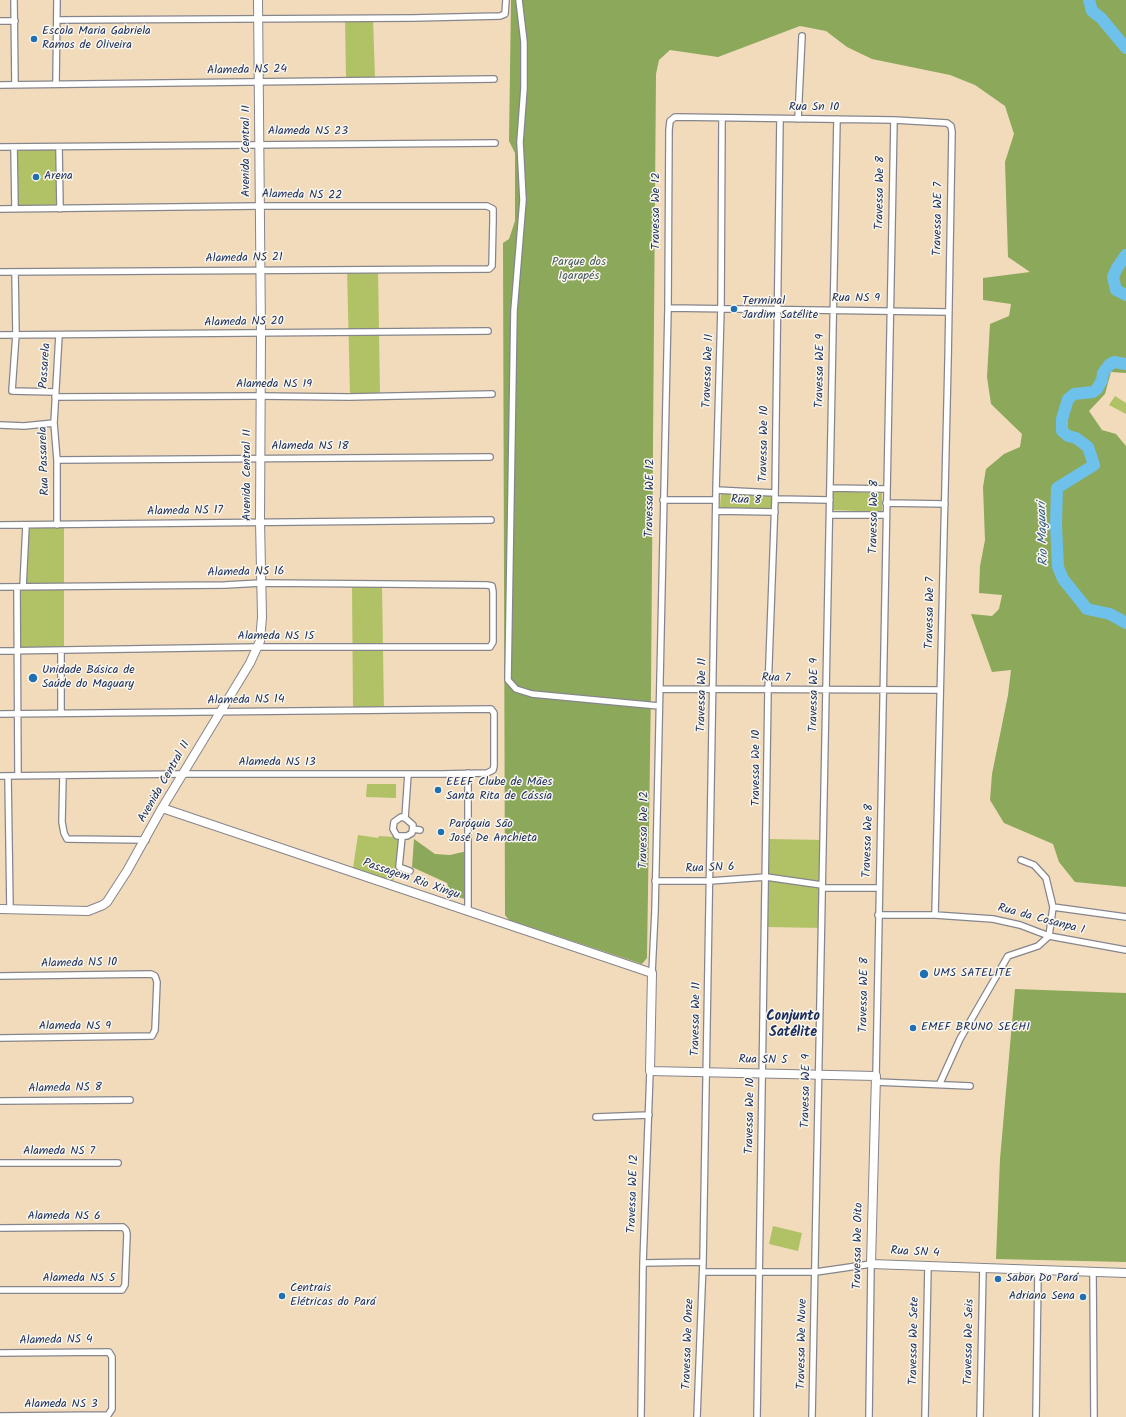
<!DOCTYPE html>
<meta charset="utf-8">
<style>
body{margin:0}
canvas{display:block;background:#f1dbbb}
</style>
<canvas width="1126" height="1417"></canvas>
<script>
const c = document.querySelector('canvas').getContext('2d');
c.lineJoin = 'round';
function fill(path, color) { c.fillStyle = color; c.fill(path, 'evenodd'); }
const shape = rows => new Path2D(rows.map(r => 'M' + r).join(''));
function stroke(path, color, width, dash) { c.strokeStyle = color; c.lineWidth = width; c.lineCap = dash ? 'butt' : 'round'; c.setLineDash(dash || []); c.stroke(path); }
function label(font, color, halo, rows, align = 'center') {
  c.font = font + ' Kalam,sans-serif'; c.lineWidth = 3; c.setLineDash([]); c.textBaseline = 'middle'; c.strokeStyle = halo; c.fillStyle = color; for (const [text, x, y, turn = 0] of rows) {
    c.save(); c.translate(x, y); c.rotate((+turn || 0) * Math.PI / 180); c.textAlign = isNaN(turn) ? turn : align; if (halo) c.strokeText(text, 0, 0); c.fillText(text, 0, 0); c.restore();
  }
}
const green = shape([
 [345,18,373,18,375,78,346,77],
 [58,145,59,208,14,209,13,146],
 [347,268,378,268,380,395,350,395],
 [1115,396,1126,403,1126,414,1109,405],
 [833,491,882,493,882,512,833,510],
 [721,493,773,495,772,510,720,508],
 [27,525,64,525,64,650,17,651,18,588,26,588],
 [352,585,382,586,384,711,353,711],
 [367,784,396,784,396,798,366,797],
 [358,835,378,838,379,836,394,837,400,841,393,882,353,868],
 [768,839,824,840,823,928,767,927],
 [773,1226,802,1233,798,1251,769,1244]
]);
const forest = shape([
 [511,0,1126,0,1126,373,1111,372,1105,394,1089,411,1102,430,1116,434,1126,446,1126,887,1075,882,1059,862,1053,844,1004,823,990,800,992,774,1008,695,1011,670,992,672,971,614,992,616,999,609,1002,595,979,593,980,566,985,540,983,487,986,469,1004,454,1020,447,1022,434,991,404,987,377,990,324,1009,316,1011,304,983,300,983,278,1030,272,1008,257,1005,162,1014,134,1005,106,975,85,950,75,872,59,847,47,826,31,800,26,718,57,670,50,659,60,656,74,651,689,647,958,642,964,509,920,505,915,503,243,509,239,515,221,515,153,509,141],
 [414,839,435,854,450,855,467,851,465,899,451,895,447,883,412,867],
 [1015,989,1126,993,1126,1262,996,1259,1000,1159]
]);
const river = shape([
 [1089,0,1092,11,1101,18,1126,48],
 [1126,255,1117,268,1113,277,1116,290,1126,295],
 [1126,364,1114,362,1109,365,1103,373,1102,380,1097,389,1093,392,1074,394,1068,399,1062,419,1062,431,1068,436,1076,438,1088,447,1094,465,1057,488,1056,525,1058,567,1063,579,1087,609,1110,614,1126,623]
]);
const street = shape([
 [14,0,15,85],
 [519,0,524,42,524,88,520,142,523,200,514,311,508,680,516,689,532,694,659,706],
 [57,20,413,18,500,16,505,14,506,0],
 [0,21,15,21],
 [56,84,57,0],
 [0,85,494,79],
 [798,119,802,36],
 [0,147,495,143],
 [14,147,15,209],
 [59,147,60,209],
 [0,209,259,206,487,206,493,209,493,221,492,266,489,269,0,272],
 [15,272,16,334,12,391,55,392],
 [668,308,948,312],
 [0,335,488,331],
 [55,397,259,396,349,397,492,394],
 [0,425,24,426,54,423],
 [57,460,490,457],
 [830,488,886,489],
 [716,490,775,493],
 [775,499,830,500],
 [663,500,716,500],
 [886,503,945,504],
 [716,511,775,512],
 [830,515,886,515],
 [0,525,491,520],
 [57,525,57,460,54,423,59,335],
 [0,587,225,585,261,583,382,584,487,585,492,586,493,592,493,642,490,647,258,647,0,651],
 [17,587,18,776],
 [23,587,26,525],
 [660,689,940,690],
 [61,713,61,651],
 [0,714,491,709,494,713,494,766,493,770,487,773,442,774,183,774,0,776],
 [468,773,468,912],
 [8,776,10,909],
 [63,776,62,822,64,833,67,839,146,840],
 [405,818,413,825,412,833,407,836,397,836,393,829,394,822,401,817,405,818,408,774],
 [413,829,420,830],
 [402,837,399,867,410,871],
 [1021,860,1034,865,1046,878,1053,907,1049,936],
 [655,881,710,881,766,877,822,885],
 [823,888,878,888],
 [1053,907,1126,917],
 [878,915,935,915,993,919,1020,925,1049,936,1126,950],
 [652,973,655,911,668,308,669,130,670,121,675,117,894,120,947,123,951,126,952,132,948,361,935,915],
 [0,976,151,974,155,976,157,982,155,1030,152,1036,0,1038],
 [876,1076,894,120],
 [876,1082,970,1086],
 [940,1083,960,1039,1008,956,1038,946,1049,936],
 [0,1101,130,1100],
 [596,1117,649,1115],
 [0,1163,118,1163],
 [0,1228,123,1227,126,1230,127,1234,125,1285,122,1290,0,1290],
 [643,1263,703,1262],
 [703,1272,816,1272,871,1264,869,1417],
 [1093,1272,1094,1417],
 [0,1353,109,1352,112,1357,112,1409,108,1415,0,1416],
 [641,1417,643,1263,650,1071],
 [697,1417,703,1262,716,490,721,308,722,118],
 [757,1417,768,690,775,499,780,119],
 [812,1417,837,119],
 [925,1417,928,1266],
 [980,1417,983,1268],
 [1036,1417,1038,1271]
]);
const secondary = shape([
 [162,808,652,973,650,1071,876,1076,871,1264,1126,1273],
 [0,909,88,911,103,905,107,902,127,871,162,808,250,663,260,641,262,617,260,521,261,334,258,0]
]);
const markers = [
 [34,39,4,"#1f6fb2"],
 [36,177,4,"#1f6fb2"],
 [734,309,4,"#1f6fb2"],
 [33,678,5,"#1f6fb2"],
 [438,790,4,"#1f6fb2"],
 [441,832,4,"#1f6fb2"],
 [924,974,5,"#1f6fb2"],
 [913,1028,4,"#1f6fb2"],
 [998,1279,4,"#1f6fb2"],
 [282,1296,4,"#1f6fb2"],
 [1083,1297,4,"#1f6fb2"]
];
const poiNames = [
 ["Escola Maria Gabriela",42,32],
 ["Ramos de Oliveira",42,46],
 ["Arena",44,177],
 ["Terminal",742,302],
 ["Jardim Satélite",742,316],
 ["Unidade Básica de",42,671],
 ["Saúde do Maguary",42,685],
 ["EEEF Clube de Mães",446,783],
 ["Santa Rita de Cássia",446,797],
 ["Paróquia São",449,825],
 ["José De Anchieta",449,839],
 ["UMS SATELITE",933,974],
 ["EMEF BRUNO SECHI",921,1028],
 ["Sabor Do Pará",1006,1279],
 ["Centrais",290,1289],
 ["Elétricas do Pará",290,1303],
 ["Adriana Sena",1075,1297,"right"]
];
const streetNames = [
 ["Alameda NS 24",247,71,-1],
 ["Rua Sn 10",814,108],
 ["Alameda NS 23",308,132],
 ["Avenida Central II",247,151,-90],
 ["Travessa We 8",881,193,-89],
 ["Alameda NS 22",302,196,1],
 ["Travessa We 12",657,211,-90],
 ["Travessa WE 7",939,219,-89],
 ["Alameda NS 21",244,259,-1],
 ["Rua NS 9",856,299],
 ["Alameda NS 20",244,323,-1],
 ["Passarela",46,366,-86],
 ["Travessa We 11",709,371,-88],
 ["Travessa WE 9",821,371,-89],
 ["Alameda NS 19",274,385],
 ["Travessa We 10",765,444,-89],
 ["Alameda NS 18",310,447],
 ["Rua Passarela",45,461,-92],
 ["Avenida Central II",248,475,-90],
 ["Travessa WE 12",651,498,-89],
 ["Rua 8",746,501,2],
 ["Alameda NS 17",185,512,-1],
 ["Travessa We 8",875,517,-89],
 ["Alameda NS 16",246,573,-1],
 ["Travessa We 7",931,613,-89],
 ["Alameda NS 15",276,637],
 ["Rua 7",776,679,1],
 ["Travessa We 11",703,695,-89],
 ["Travessa WE 9",815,695,-89],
 ["Alameda NS 14",246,701,-1],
 ["Alameda NS 13",277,763],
 ["Travessa We 10",757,768,-90],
 ["Avenida Central II",165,782,-60],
 ["Travessa We 12",645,830,-89],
 ["Travessa We 8",869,841,-88],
 ["Rua SN 6",710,869,-2],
 ["Passagem Rio Xingu",411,880,19],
 ["Rua da Cosanpa I",1041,920,15],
 ["Alameda NS 10",79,964,-1],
 ["Travessa WE 8",865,995,-89],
 ["Travessa We 11",697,1019,-89],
 ["Alameda NS 9",75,1027],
 ["Rua SN 5",763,1061,1],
 ["Alameda NS 8",65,1089,-1],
 ["Travessa WE 9",807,1091,-89],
 ["Travessa We 10",751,1116,-89],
 ["Alameda NS 7",59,1152],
 ["Travessa WE 12",634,1194,-88],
 ["Alameda NS 6",64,1217],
 ["Travessa We Oito",859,1246,-89],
 ["Rua SN 4",915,1253,3],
 ["Alameda NS 5",79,1279],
 ["Alameda NS 4",56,1341,-1],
 ["Travessa We Sete",915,1341,-89],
 ["Travessa We Seis",970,1342,-89],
 ["Travessa We Onze",689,1344,-88],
 ["Travessa We Nove",803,1344,-89],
 ["Alameda NS 3",61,1405]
];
const parkNames = [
 ["Parque dos",579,263],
 ["Igarapés",579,277]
];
const waterNames = [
 ["Rio Maguari",1044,534,-92]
];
const quarterNames = [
 ["Conjunto",793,1018],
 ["Satélite",793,1034]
];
fill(green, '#b0c265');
fill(forest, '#8ca85a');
stroke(river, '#6ec1ea', 12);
stroke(street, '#86858c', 8);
stroke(secondary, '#86858c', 10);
stroke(street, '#fff', 5.5);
stroke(secondary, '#fff', 8);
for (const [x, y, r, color] of markers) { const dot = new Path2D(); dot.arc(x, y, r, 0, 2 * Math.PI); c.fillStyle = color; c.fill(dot); stroke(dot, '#fbf7ec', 1.5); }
label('12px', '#1b2f5e', '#fbf7ec', poiNames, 'left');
label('12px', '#1b2f5e', '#fbf7ec', streetNames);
label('12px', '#485b60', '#fbf7ec', parkNames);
label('italic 13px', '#345b88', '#fbf7ec', waterNames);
label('bold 14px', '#1b2f5e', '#fbf7ec', quarterNames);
</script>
